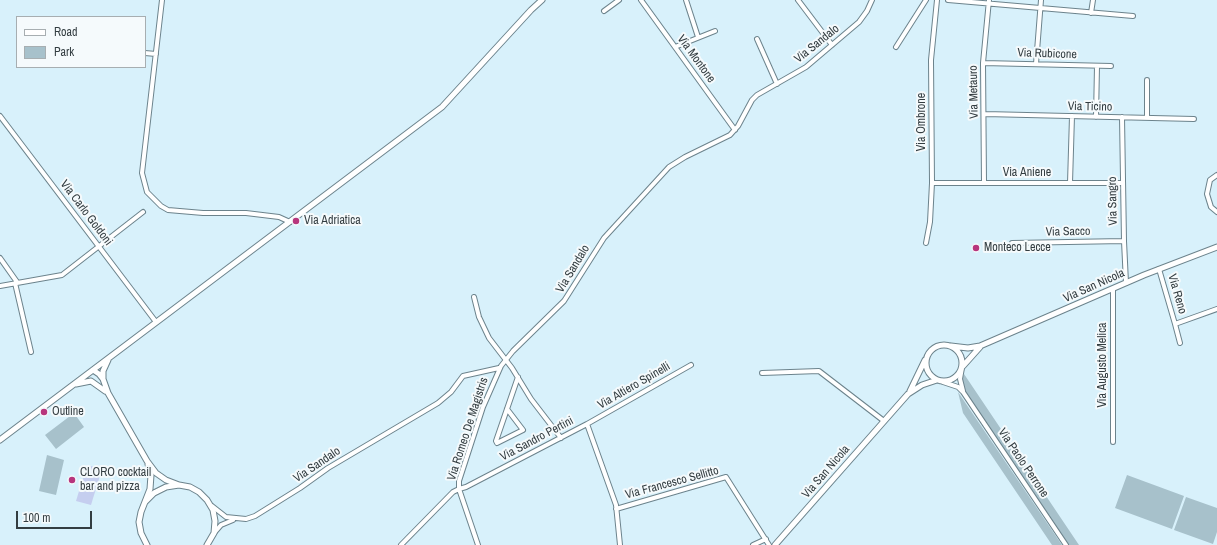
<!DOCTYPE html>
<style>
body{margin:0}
#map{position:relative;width:1217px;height:545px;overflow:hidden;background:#d8f1fb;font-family:"Archivo Narrow",sans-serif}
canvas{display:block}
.legend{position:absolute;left:16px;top:16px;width:130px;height:52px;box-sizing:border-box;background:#f5fafc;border:1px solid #a7aeb1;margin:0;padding:5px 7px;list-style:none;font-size:12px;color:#333d41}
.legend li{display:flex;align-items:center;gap:8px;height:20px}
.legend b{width:20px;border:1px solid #a7aeb1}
.scale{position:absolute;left:16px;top:511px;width:76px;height:18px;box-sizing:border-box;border:2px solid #333d41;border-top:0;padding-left:5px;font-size:12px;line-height:14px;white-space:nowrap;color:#333d41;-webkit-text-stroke:3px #f5fafc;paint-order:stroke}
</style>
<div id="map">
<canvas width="1217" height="545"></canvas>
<ul class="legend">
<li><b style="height:5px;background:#fff"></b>Road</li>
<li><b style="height:11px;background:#a7c1cb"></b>Park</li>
</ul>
<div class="scale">100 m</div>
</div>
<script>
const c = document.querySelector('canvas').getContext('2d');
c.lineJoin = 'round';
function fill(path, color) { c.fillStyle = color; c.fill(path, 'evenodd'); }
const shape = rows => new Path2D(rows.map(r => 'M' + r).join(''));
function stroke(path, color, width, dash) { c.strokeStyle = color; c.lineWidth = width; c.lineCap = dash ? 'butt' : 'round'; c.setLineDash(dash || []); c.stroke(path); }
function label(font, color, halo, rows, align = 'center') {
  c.font = font + ' "Archivo Narrow",sans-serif'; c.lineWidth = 4; c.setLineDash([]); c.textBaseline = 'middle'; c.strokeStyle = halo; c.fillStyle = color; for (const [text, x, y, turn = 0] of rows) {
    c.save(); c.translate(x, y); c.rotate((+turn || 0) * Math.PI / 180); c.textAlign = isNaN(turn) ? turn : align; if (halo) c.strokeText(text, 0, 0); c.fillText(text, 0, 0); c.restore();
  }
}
const green = shape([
 [964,374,1079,545,1069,545,965,391,962,380],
 [958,392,1062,545,1052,545,963,413],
 [74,413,84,427,56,449,45,435],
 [47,455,64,460,56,495,39,491],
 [1127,475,1184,496,1172,529,1115,508],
 [1186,497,1217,508,1217,532,1213,544,1174,530]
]);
const water = shape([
 [87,465,102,469,91,505,76,501]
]);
const minor = shape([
 [162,0,142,173,147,192,161,206,168,210,203,213,246,213,279,217,290,222],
 [641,0,735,130],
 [686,0,698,37],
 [798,0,832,45],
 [948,0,1133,16],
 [604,11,619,0],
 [1091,13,1093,0],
 [757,39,777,84],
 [675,47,715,31],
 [896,47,926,0],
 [145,53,156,54],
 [983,63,1111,66],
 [1036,64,1041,0],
 [985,114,1194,119],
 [0,116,156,322],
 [1096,117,1097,66],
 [1122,117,1124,241,1126,283],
 [1147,118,1147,80],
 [1217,175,1210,180,1207,194,1211,207,1217,212],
 [932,183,1122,183],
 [984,183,983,63,989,0],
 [1070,183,1072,116],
 [926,243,930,222,932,183,931,60,937,0],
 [1012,243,1124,241],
 [0,258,17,282],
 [1159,269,1175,324,1217,309],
 [15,283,31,352],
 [0,286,62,275,143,212],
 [474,297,479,317,489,338,512,368,531,399,561,438],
 [1175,324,1180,343],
 [962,368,960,379,963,391],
 [762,373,819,371,884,421],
 [943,382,958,387,963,392,1066,545],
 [507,409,523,430,497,443,496,441,518,377],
 [587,424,691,365],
 [1113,442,1113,289],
 [212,506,226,517,246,519,255,516,300,488,328,468,438,403,451,392,463,376,499,368],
 [616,509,726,477,769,545],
 [214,533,221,525,233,520],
 [401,545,453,492,459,489,459,481,483,407,501,366,513,351,564,301,604,238,669,167,685,157,730,135,738,126,752,100,757,95,806,67,859,22,867,11,872,0],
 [478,545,459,489,466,487,587,424,616,505,620,545],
 [753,545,766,539]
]);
const tertiary = shape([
 '926 363a18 18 0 1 1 36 0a18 18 0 1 1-36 0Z',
 [951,346,968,348,980,346,1144,275,1217,247],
 [963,366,980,347],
 [93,370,99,374,103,379,108,393,147,461,156,473,166,480,179,485],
 [103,378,103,371,108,360],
 [76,384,91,381,105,391],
 [910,391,925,360],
 [0,440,442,107,531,10,542,0],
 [145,502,154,493,166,487,179,485,190,487,199,492,207,500,213,510,215,521,214,533,207,545],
 [147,545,141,533,139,522,141,512,150,489,151,475,148,464],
 [775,545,908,394,922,385,937,380]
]);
const markers = [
 [296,221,4,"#b7357d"],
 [976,248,4,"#b7357d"],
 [44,412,4,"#b7357d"],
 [72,480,4,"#b7357d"]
];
const streetNames = [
 ["Via Sandalo",817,44,-39],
 ["Via Rubicone",1047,54,2],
 ["Via Montone",696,59,54],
 ["Via Metauro",974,92,-91],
 ["Via Ticino",1090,107,1],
 ["Via Ombrone",922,122,-90],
 ["Via Aniene",1027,173],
 ["Via Sangro",1113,201,-91],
 ["Via Carlo Goldoni",86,213,53],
 ["Via Sacco",1068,232,-1],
 ["Via Sandalo",573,269,-59],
 ["Via San Nicola",1094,286,-24],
 ["Via Reno",1177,294,74],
 ["Via Augusto Melica",1103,365,-90],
 ["Via Altiero Spinelli",634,386,-30],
 ["Via Romeo De Magistris",468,429,-72],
 ["Via Sandro Pertini",537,439,-28],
 ["Via Paolo Perrone",1023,463,56],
 ["Via Sandalo",317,465,-34],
 ["Via San Nicola",826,472,-49],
 ["Via Francesco Sellitto",672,483,-15]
];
const poiNames = [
 ["Via Adriatica",304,221],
 ["Monteco Lecce",984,248],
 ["Outline",52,412],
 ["CLORO cocktail",80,473],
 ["bar and pizza",80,487]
];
fill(green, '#a7c1cb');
fill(water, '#c5ceef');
stroke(minor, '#6c838c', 6);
stroke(tertiary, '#6c838c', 7);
stroke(minor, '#fff', 4);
stroke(tertiary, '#fff', 5);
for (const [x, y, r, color] of markers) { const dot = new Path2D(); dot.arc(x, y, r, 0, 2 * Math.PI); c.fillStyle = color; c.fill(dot); stroke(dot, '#f5fafc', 1.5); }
label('12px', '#333d41', '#f5fafc', streetNames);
label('12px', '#333d41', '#f5fafc', poiNames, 'left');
</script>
